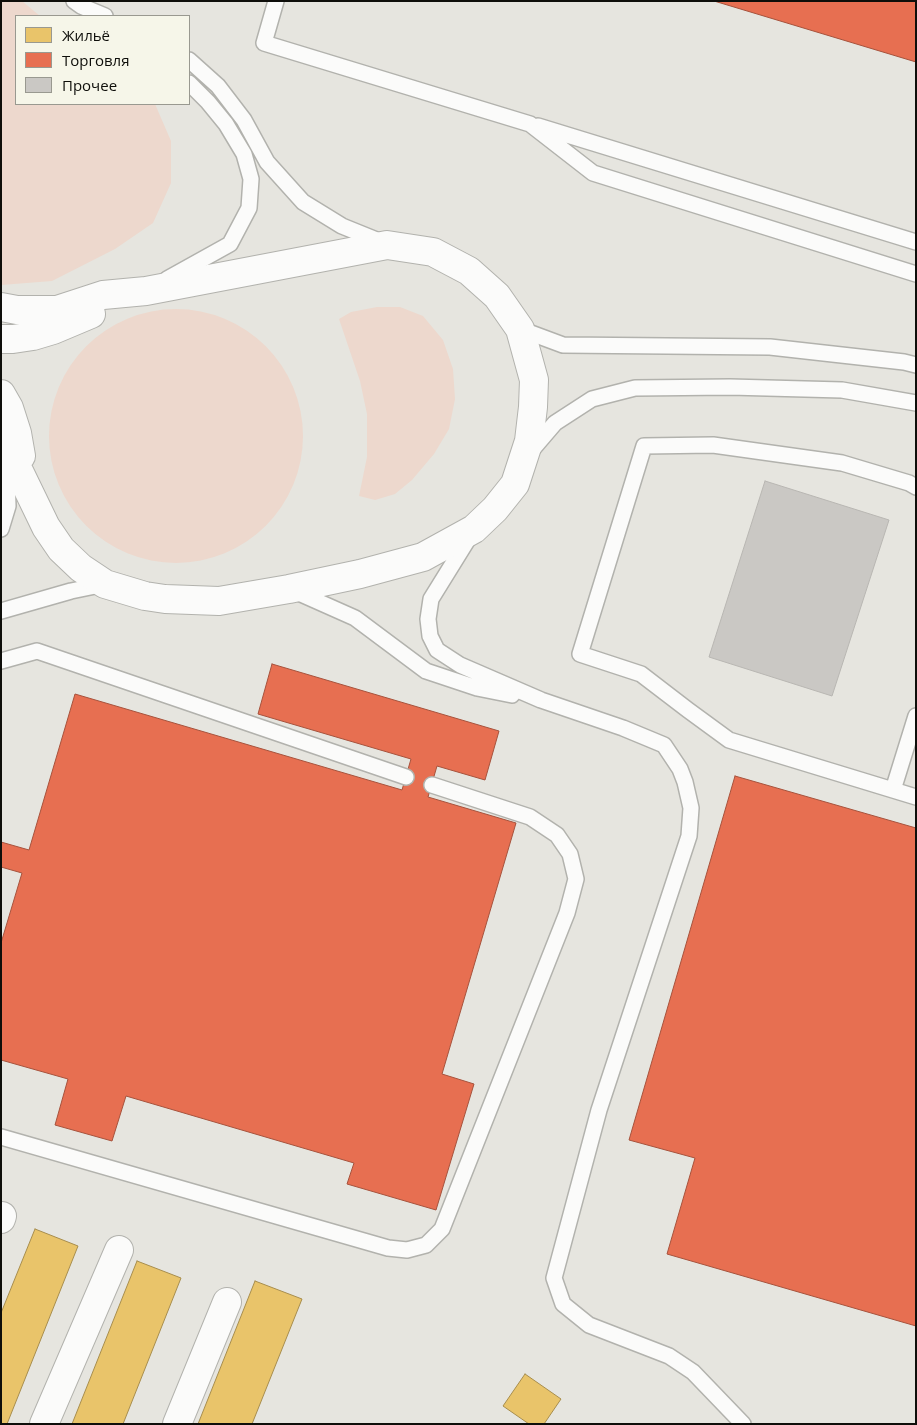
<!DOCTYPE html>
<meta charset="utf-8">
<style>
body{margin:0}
#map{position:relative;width:917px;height:1425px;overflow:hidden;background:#e6e5df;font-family:"Open Sans",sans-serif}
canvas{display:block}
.frame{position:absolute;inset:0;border:2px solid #0e0e0a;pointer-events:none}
.legend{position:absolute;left:15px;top:15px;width:175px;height:90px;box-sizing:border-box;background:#f6f6e9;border:1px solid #999990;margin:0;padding:6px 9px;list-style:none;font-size:15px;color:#0e0e0a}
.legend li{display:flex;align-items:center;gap:10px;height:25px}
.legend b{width:25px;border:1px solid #999990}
</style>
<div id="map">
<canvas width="917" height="1425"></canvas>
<div class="frame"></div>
<ul class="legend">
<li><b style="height:14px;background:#e9c46a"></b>Жильё</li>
<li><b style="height:14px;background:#e76f51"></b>Торговля</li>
<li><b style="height:14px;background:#cac8c4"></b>Прочее</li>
</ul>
</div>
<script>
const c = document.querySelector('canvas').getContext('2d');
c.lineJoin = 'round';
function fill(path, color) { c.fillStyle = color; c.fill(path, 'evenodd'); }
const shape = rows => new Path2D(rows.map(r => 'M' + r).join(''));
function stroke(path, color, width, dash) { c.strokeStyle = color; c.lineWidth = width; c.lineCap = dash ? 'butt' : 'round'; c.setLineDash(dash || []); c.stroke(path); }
const green = shape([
 [1,1,22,1,40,16,16,16,16,104,155,104,171,141,171,183,153,223,115,249,52,281,1,285],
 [377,307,400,307,423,316,443,340,453,369,455,399,449,429,434,454,412,480,395,494,375,500,359,496,367,457,367,414,360,381,339,319,351,312],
 '49 436a127 127 0 1 1 254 0a127 127 0 1 1-254 0Z'
]);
const homes = shape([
 [35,1229,78,1246,7,1424,1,1424,1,1313,35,1229],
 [137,1261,181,1278,123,1424,72,1424,137,1261],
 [255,1281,302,1299,252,1424,198,1424,255,1281],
 [525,1374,561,1399,544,1424,529,1424,503,1406,525,1374]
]);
const shops = shape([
 [714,1,916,1,916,62,714,1],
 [272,664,499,731,485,780,437,766,428,797,516,823,442,1074,474,1084,436,1210,347,1184,354,1163,126,1096,112,1141,55,1125,68,1079,1,1060,1,943,22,873,1,867,1,842,29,850,75,694,402,790,411,759,258,714,272,664],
 [735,776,916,828,916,1326,667,1254,695,1158,629,1140,735,776]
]);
const building = shape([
 [765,481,889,520,832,696,709,657,765,481]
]);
const service = shape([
 [74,1,81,6,105,16],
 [276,1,264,43,530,124,593,173,916,274],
 [189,60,218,86,244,120,267,162,303,202,342,226,384,243],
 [538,126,916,242],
 [167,279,230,244,249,208,251,179,244,154,226,124,208,102,189,83],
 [520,329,563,345,770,347,904,362,916,365],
 [531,451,555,423,592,399,635,388,730,387,842,390,916,403],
 [1,529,8,506,7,479,5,459],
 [470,536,431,599,428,619,430,636,437,650,460,665,541,700,623,728,664,745,680,769,685,782,691,808,689,836,599,1110,554,1278,563,1304,589,1325,669,1356,693,1372,743,1424],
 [292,590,355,618,426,671,477,688,512,695],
 [1,611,71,591,105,584],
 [1,661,37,651,406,777],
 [916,716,893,790,916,797],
 [893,790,729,740,688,710,641,674,580,654,644,446,713,445,842,463,909,483,916,487],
 [1,1137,388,1248,407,1250,426,1245,442,1229,567,913,576,879,570,854,557,835,530,817,432,785]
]);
const minor = shape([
 [1,307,17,310,57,310,103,295,146,291,387,245,433,252,469,271,497,296,520,329,534,380,533,407,529,441,515,484,495,509,474,529,423,557,360,574,289,589,219,601,165,599,145,596,105,584,81,568,61,549,46,527,1,434],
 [1,339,13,339,33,336,53,330,91,314],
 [1,394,9,408,17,433,21,456],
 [1,1219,2,1216],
 [44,1424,119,1250],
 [177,1424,227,1302]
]);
fill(green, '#edd8cd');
fill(homes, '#e9c46a');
stroke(homes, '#a78d4d', 1);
fill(shops, '#e76f51');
stroke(shops, '#a6523c', 1);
fill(building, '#cac8c4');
stroke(building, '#b8b6b2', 1);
stroke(service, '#b2b2ad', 18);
stroke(minor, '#b2b2ad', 30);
stroke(service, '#fbfbfa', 15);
stroke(minor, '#fbfbfa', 28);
</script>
